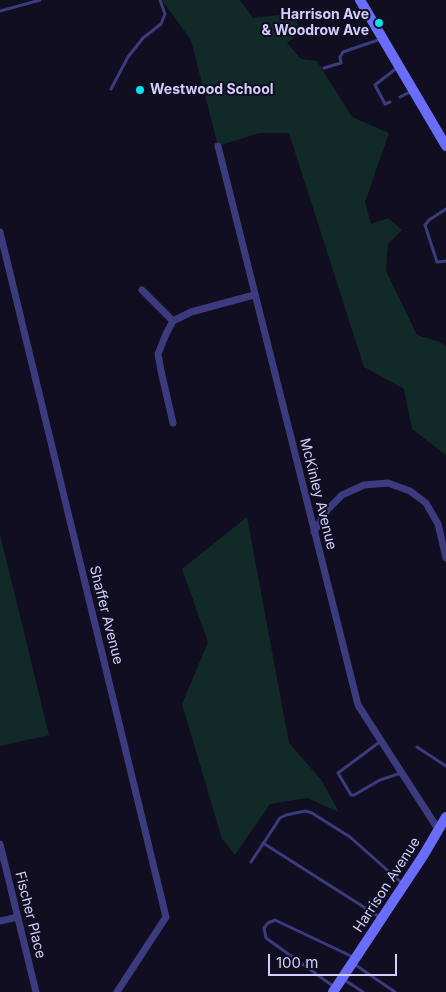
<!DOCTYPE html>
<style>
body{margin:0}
#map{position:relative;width:446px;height:992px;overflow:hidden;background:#100e20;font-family:Inter,sans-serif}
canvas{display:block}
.scale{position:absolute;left:268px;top:954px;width:129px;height:22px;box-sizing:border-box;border:2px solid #d2cffd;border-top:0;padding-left:6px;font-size:15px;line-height:18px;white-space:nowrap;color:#d2cffd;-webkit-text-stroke:4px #100e20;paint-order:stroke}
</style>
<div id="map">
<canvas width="446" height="992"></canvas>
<div class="scale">100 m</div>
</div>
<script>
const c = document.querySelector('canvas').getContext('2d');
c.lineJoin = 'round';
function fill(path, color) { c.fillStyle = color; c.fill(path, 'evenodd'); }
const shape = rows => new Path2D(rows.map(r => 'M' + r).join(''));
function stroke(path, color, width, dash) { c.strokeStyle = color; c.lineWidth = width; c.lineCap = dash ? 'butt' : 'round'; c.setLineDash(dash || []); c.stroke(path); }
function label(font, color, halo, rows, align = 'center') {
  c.font = font + ' Inter,sans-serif'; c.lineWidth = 4; c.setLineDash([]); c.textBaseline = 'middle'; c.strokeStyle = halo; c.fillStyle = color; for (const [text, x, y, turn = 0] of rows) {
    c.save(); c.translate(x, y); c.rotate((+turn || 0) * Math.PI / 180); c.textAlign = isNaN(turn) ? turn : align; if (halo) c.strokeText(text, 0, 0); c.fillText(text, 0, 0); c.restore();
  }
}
const green = shape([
 [162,0,240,0,253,18,295,13,299,34,287,43,301,59,317,61,352,117,389,133,365,202,371,224,388,218,402,230,388,244,386,271,417,335,440,342,446,347,446,455,412,429,404,389,364,367,289,133,259,133,218,146,191,40],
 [247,517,289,743,322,781,339,812,307,798,270,804,235,855,222,839,182,704,208,642,182,569],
 [0,534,49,735,0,746]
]);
const service = shape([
 [0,11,40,0],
 [324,68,341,63,340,57,343,52,381,39],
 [111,89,128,57,143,38,161,24,165,14,160,0],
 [400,97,412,91],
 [390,102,385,104,375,85,398,67],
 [446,209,429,220,425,225,437,262,446,261],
 [381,741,338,773,351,795,354,795,380,780,401,773],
 [417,747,446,766],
 [263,843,381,918],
 [251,862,280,818,286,815,305,811,312,813,350,837,403,884],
 [354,964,395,992],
 [343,979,363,992],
 [333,986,266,938,264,928,268,923,275,920,353,957]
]);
const minor = shape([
 [218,146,358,705,438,829],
 [0,232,166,917,117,992],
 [142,290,173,321],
 [173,423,161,371,158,354,166,334,173,321,191,312,254,295],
 [314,532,328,509,342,495,364,485,388,483,410,491,426,503,438,524,446,558],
 [0,844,36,992],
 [0,921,18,917]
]);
const secondary = shape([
 [360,0,446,146],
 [333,992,423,856,446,817]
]);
const markers = [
 [379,23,5,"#09e2ef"],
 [140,90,5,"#09e2ef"]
];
const poiNames = [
 ["Harrison Ave",369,15],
 ["& Woodrow Ave",369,31],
 ["Westwood School",150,90,"left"]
];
const streetNames = [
 ["McKinley Avenue",318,494,76],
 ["Shaffer Avenue",106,615,76],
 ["Harrison Avenue",387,885,-57],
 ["Fischer Place",30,915,76]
];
fill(green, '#112a28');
stroke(service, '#3b3b7e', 3);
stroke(minor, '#3b3b7e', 7);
stroke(secondary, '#6a6df9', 10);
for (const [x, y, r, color] of markers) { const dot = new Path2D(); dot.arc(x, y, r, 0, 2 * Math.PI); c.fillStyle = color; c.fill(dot); stroke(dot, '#100e20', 2); }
label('bold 14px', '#d2cffd', '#100e20', poiNames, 'right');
label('14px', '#d2cffd', '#100e20', streetNames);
</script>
